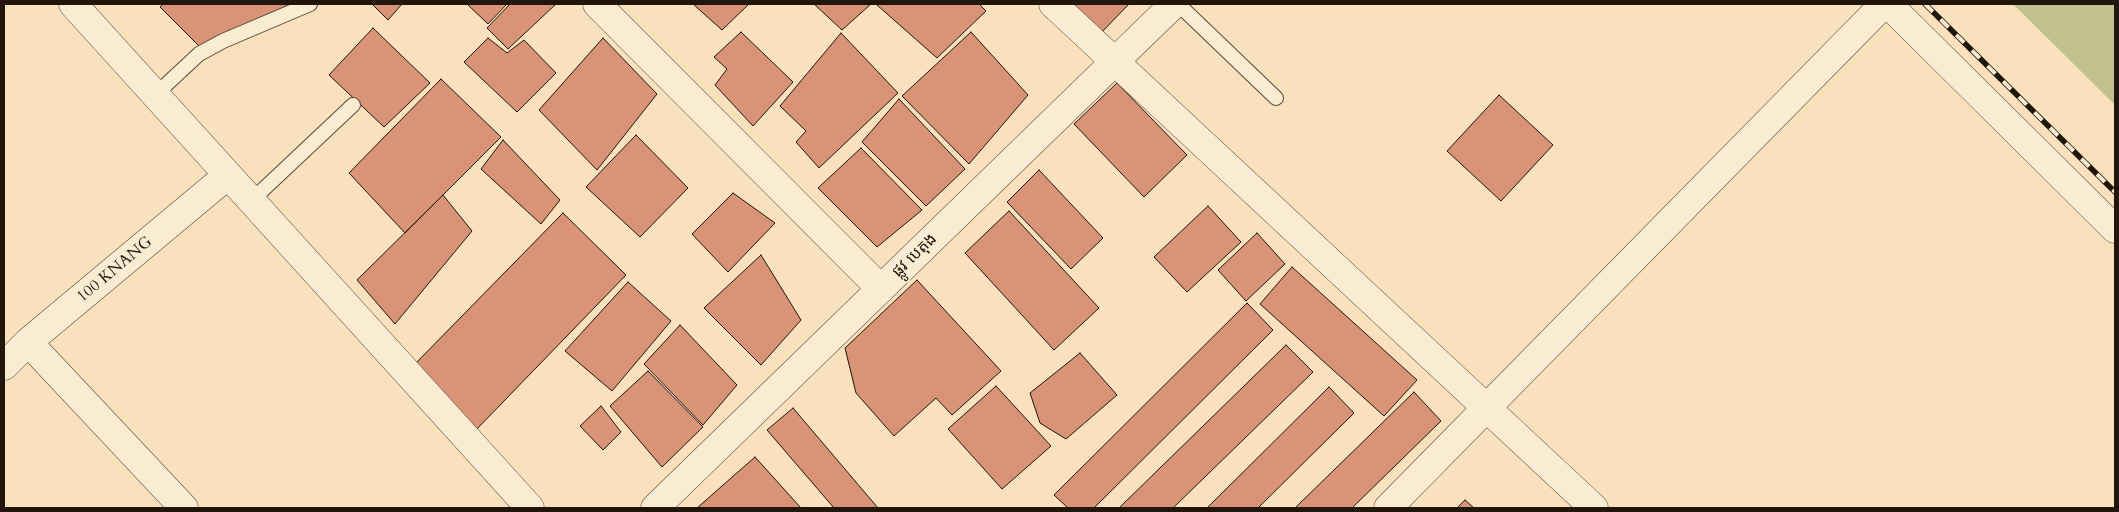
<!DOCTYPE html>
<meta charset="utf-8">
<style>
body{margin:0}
#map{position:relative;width:2119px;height:512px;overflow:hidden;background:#f8e1bc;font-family:Cardo,serif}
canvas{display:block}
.frame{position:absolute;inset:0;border:5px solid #20160b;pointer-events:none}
</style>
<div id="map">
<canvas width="2119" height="512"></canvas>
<div class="frame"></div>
</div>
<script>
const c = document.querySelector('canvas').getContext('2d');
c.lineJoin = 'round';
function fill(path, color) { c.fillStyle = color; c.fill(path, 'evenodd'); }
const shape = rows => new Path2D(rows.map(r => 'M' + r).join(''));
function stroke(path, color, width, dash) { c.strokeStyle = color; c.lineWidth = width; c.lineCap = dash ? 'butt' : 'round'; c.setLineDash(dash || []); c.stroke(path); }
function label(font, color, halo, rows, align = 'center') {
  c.font = font + ' Cardo,"Noto Sans Khmer",serif'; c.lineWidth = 4; c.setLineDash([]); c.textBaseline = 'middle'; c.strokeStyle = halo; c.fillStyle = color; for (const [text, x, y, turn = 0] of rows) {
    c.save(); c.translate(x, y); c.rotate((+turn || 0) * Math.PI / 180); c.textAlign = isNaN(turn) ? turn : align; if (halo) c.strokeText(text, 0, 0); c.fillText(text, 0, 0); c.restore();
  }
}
const green = shape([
 [2013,4,2115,4,2115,105]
]);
const building = shape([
 [163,4,292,4,287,9,201,48,160,7,163,4],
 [372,4,402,4,388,20,372,4],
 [467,4,507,4,488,24,467,4],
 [510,4,556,4,508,49,487,28,510,4],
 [693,4,749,4,722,30,693,4],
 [814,4,871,4,842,30,814,4],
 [879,4,979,4,986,11,937,58,877,5,879,4],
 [1063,4,1129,4,1098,36,1063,4],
 [373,28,430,83,384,127,329,75,373,28],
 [741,32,793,82,753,126,715,85,727,69,714,57,741,32],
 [971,32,1028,95,969,164,902,96,971,32],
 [841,33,898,93,819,168,796,142,806,131,780,106,841,33],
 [488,38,507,53,524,40,556,73,517,112,464,62,488,38],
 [603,38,657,94,597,170,539,110,603,38],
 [441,79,501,137,405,233,349,173,441,79],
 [1117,83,1187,155,1144,197,1074,124,1117,83],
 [1499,95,1553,145,1501,201,1447,151,1499,95],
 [899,99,965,169,926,206,862,142,899,99],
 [636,135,688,188,640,237,586,187,636,135],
 [503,140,560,200,541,224,481,169,503,140],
 [861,148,922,210,877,247,818,188,861,148],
 [1039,170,1103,238,1071,269,1007,202,1039,170],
 [733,193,775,223,728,272,692,234,733,193],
 [443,195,472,231,395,324,357,280,443,195],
 [1208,206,1241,242,1187,292,1154,257,1208,206],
 [1009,211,1099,308,1054,350,965,253,1009,211],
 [563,213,626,275,474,432,413,366,563,213],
 [1257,233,1285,264,1246,301,1218,270,1257,233],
 [761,255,801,320,761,365,704,308,761,255],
 [1292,267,1417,380,1384,416,1260,304,1292,267],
 [917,280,1001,371,952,415,936,398,894,436,856,393,845,348,917,280],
 [628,282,671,321,612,391,565,351,628,282],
 [1247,303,1273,330,1094,508,1068,508,1054,495,1247,303],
 [680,325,737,385,703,425,644,364,680,325],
 [1286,345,1313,372,1173,508,1119,508,1286,345],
 [1080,353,1117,395,1066,439,1040,423,1030,393,1080,353],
 [648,371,703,427,662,467,610,406,648,371],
 [996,386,1051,446,1002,489,948,429,996,386],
 [1329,387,1354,413,1258,508,1207,508,1329,387],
 [1414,392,1441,421,1352,508,1295,508,1414,392],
 [601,406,621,432,603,450,580,426,601,406],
 [793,408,878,508,834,508,767,430,793,408],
 [755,457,801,508,697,508,755,457],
 [1465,500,1474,508,1457,508,1465,500]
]);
const service = shape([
 [1178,4,1276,98],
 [155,95,199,54,223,41,310,4],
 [251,201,353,105]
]);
const minor = shape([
 [73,4,530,508],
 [597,4,881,289],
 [1053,4,1594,508],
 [1888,4,2115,229],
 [28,342,184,508],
 [4,366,28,342,228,175],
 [655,508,1174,4],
 [1388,508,1884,4]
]);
const rail = shape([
 [1925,4,2115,192]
]);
const streetNames = [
 ["ផ្លូវ បេតុង",915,256,-44],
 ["100 KNANG",115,270,-40]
];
fill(green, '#c3c18d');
fill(building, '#d99478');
stroke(building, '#20160b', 1);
stroke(service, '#564937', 16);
stroke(minor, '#564937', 29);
stroke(service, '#faecd3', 14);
stroke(minor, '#faecd3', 28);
stroke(rail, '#20160b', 5.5);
stroke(rail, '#faecd3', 4, [11]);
label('16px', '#20160b', '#faecd3', streetNames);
</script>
